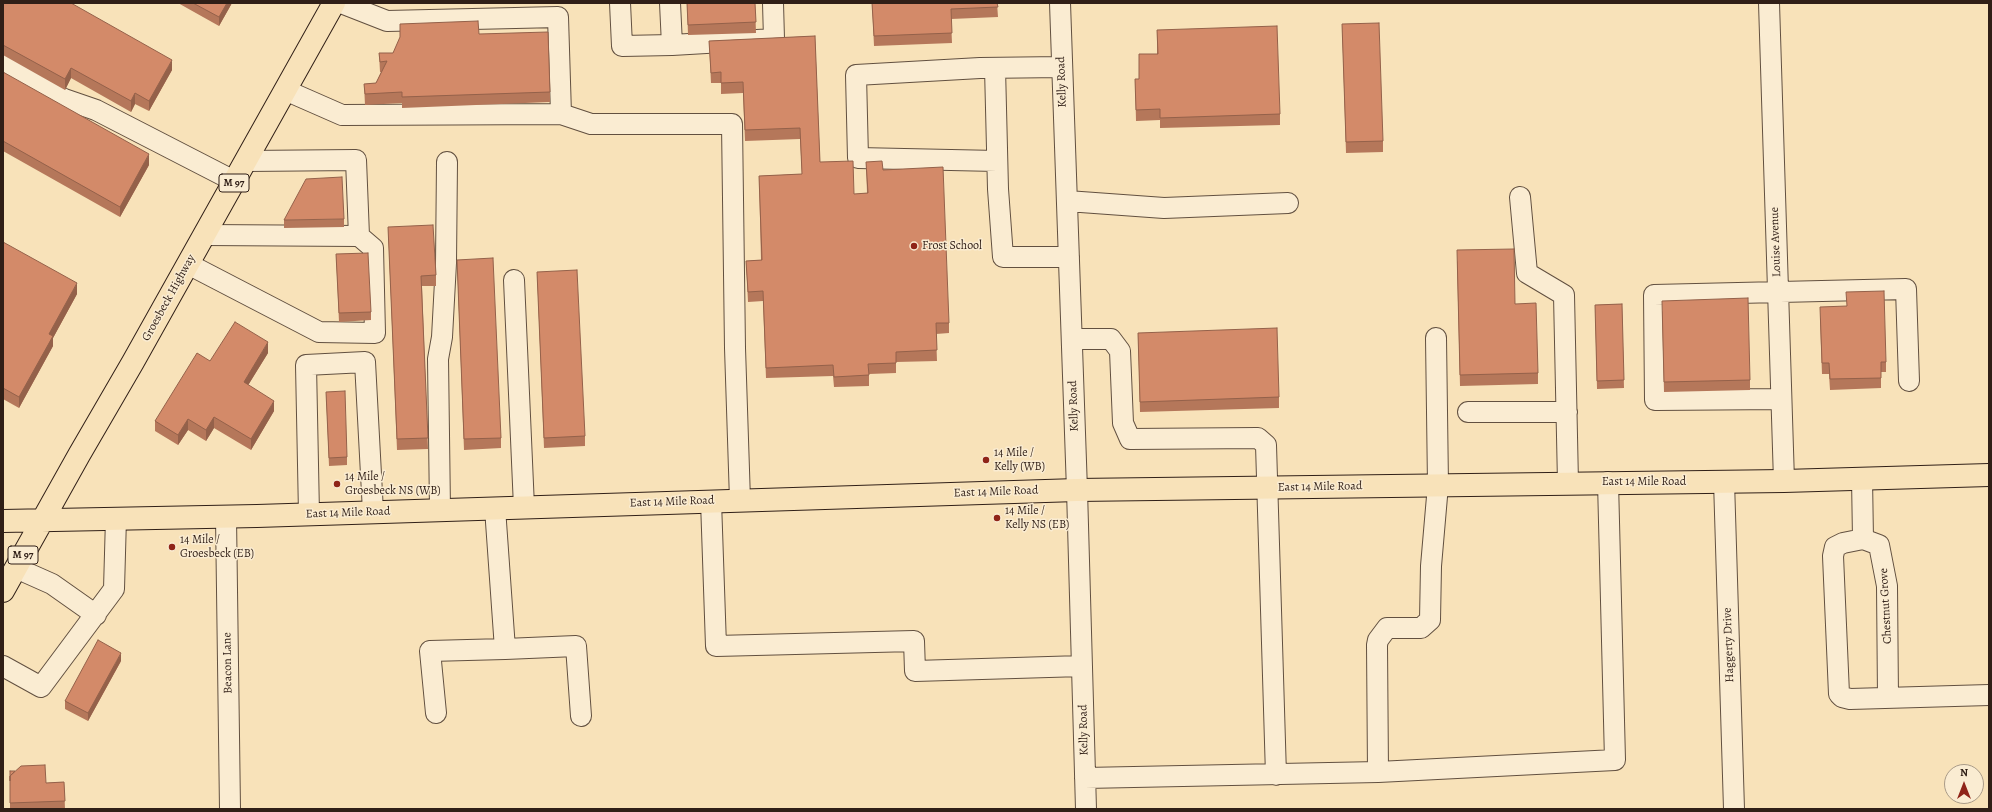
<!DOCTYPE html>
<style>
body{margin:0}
#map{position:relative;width:1992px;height:812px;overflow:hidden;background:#f8e2b9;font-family:Alegreya,serif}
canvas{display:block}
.frame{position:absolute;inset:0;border:4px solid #301f17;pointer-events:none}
.north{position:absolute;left:1944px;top:764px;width:40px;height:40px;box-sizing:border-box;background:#faecd2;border:1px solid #a99a87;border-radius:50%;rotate:0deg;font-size:11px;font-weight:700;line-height:16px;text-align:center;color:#301f17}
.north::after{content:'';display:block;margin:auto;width:14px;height:18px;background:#8f2418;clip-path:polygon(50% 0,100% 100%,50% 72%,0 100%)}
</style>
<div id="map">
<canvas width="1992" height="812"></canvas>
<div class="frame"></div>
<div class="north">N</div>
</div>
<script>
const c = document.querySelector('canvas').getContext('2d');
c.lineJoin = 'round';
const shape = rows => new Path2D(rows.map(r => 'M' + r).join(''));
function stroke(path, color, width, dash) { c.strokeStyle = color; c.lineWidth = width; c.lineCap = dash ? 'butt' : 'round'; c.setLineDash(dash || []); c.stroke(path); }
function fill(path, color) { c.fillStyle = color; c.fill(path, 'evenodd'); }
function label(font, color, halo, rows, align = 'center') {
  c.font = font + ' Alegreya,serif'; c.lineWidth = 3; c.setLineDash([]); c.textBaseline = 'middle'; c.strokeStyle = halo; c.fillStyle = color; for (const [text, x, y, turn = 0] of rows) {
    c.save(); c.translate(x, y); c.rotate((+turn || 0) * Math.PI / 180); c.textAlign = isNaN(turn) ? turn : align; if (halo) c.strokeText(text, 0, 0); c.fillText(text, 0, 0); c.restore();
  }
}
const minor = shape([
 [620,3,622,46,672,45],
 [670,3,672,45,774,39,773,3],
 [1060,3,1077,490,1086,809],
 [1769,3,1784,481],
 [3,64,64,99,96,110,234,181],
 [995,68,998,189,1003,257,1069,257],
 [285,90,342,115,561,114,558,17,387,21,341,3],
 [561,114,591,124,732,124,735,348,740,500],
 [997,161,858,158,856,75,980,68,1062,67],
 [1520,197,1527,273,1564,295,1568,483],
 [1067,201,1164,208,1288,203],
 [205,235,359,236,356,160,246,161],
 [188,264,319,332,375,333,373,248,359,236],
 [514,280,524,507],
 [1072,339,1111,339,1120,351,1123,423,1130,439,1258,438,1266,445,1276,775],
 [1781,399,1655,400,1654,295,1906,289,1909,381],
 [1468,412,1567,412],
 [1862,478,1863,539,1879,545,1887,586,1888,698],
 [1724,481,1734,809],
 [711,501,716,646,914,641,915,671,1082,666],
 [440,510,438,359,442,337,446,263,447,162],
 [309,514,306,365,365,362,373,512],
 [226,517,230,809],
 [1863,539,1843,543,1835,547,1833,556,1839,694,1842,697,1850,699,1989,695],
 [16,568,52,584,96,615],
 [505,649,576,646,581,716],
 [3,666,41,687,114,589,116,518],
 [436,713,430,651,505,649,495,508],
 [1378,772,1377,645,1378,640,1387,628,1421,628,1430,620,1431,566,1438,485,1436,338],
 [1085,778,1378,772,1615,760,1608,482]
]);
const major = shape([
 [3,521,257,516,1077,490,1784,481,1989,475],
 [3,591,79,455,133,362,334,3]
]);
const wall = shape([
 [3,3,172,70,149,111,135,104,131,112,71,78,65,90,3,55],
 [178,3,232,3,219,26],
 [687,3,755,3,756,33,688,35],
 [872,3,997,3,998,17,951,19,952,43,874,46],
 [400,24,479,34,550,92,550,102,402,108,402,103,365,105,364,84,376,83,381,72,380,72,379,53,393,53,400,38],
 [1342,24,1383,141,1383,152,1346,153],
 [1157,30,1280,114,1280,125,1160,128,1160,120,1136,121,1135,79,1139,79,1139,54,1157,54],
 [815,36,820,162,854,194,867,193,866,162,883,170,949,323,949,333,936,334,937,361,896,362,896,373,869,374,869,386,834,387,833,376,766,378,763,301,748,302,746,261,761,260,759,176,802,174,800,139,745,141,743,93,721,94,721,83,711,83,709,41],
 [3,72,149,165,120,217,3,151],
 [344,219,344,227,284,228,284,220],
 [388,227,436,275,436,286,422,286,428,449,397,450],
 [3,242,77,294,53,338,53,346,19,408,3,399],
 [336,254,371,312,371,320,339,322],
 [457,260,501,438,501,448,464,450],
 [1457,261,1515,304,1538,373,1538,384,1460,386],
 [537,272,585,436,585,446,544,448],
 [1622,304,1624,388,1597,389,1595,305],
 [1662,311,1750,380,1750,390,1664,392],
 [1820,318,1886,362,1886,372,1881,372,1881,388,1830,390,1829,374,1822,374],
 [1138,333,1279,397,1279,408,1140,412],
 [268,353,248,385,274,411,251,450,214,428,206,441,188,430,178,445,155,431,155,421,210,361],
 [326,392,347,457,347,465,329,466],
 [121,661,88,721,65,709,65,701],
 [10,771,46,783,64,782,65,809,10,809]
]);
const shadedWall = shape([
 [227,3,232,3,219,26,219,17],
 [172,60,172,70,149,111,149,101],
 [71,68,71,78,65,90,65,79],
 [135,93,135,104,131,112,131,101],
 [149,154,149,165,120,217,120,207],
 [77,283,77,294,53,338,53,346,19,408,19,397,49,334],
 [268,342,268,353,244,392,244,382],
 [274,401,274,411,251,450,251,439],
 [214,417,214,428,206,441,206,430],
 [188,419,188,430,178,445,178,435],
 [121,653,121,661,88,721,88,713]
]);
const building = shape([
 [3,3,71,3,172,60,149,101,135,93,131,101,71,68,65,79,3,45,3,3],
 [193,3,227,3,219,17,193,3],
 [687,3,755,3,756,22,688,25,687,3],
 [872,3,997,3,998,7,951,9,952,33,874,36,872,3],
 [478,21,479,34,548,32,550,92,402,97,402,92,365,94,364,84,376,83,387,61,380,62,379,53,393,53,400,37,400,24,478,21],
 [1379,23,1383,141,1346,142,1342,24,1379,23],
 [1277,26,1280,114,1160,118,1160,109,1136,110,1135,79,1139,79,1139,54,1158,54,1157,30,1277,26],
 [815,36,820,162,853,161,854,194,868,193,866,162,882,161,883,170,943,167,949,323,936,323,937,350,896,352,896,363,868,364,869,375,834,377,833,365,766,368,763,291,748,292,746,261,762,260,759,176,802,174,800,128,745,130,743,82,721,83,721,72,711,73,709,41,815,36],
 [3,72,149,154,120,207,3,141,3,72],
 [342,177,344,219,284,220,306,179,342,177],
 [433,225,436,275,421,276,428,438,397,439,388,227,433,225],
 [3,242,77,283,49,334,53,336,19,397,3,388,3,242],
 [1514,249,1515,304,1536,303,1538,373,1460,375,1457,250,1514,249],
 [368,253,371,312,339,313,336,254,368,253],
 [493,258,501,438,464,439,457,260,493,258],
 [577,270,585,436,544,438,537,272,577,270],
 [1884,291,1886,362,1881,362,1881,378,1830,379,1829,363,1822,363,1820,307,1847,306,1846,292,1884,291],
 [1748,298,1750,380,1664,382,1662,301,1748,298],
 [1622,304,1624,380,1597,381,1595,305,1622,304],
 [235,322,268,342,244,382,274,401,251,439,214,417,206,430,188,419,178,435,155,421,197,353,210,361,235,322],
 [1277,328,1279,397,1140,402,1138,333,1277,328],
 [345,391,347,457,329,458,326,392,345,391],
 [98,640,121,653,88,713,65,701,98,640],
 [45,765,46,783,64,782,65,801,10,803,10,776,21,766,45,765],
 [10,771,15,771,10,776,10,781,10,771]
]);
const markers = [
 [914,246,4,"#8f2418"],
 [986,460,4,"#8f2418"],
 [337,484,4,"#8f2418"],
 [997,518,4,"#8f2418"],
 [172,547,4,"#8f2418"]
];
const shields = [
 [234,183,30],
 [23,555,30]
];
const shieldNames = [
 ["M 97",234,183],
 ["M 97",23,555]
];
const streetNames = [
 ["Kelly Road",1062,82,-92],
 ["Louise Avenue",1776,242,-92],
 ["Groesbeck Highway",169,298,-61],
 ["Kelly Road",1074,406,-92],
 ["East 14 Mile Road",1644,482],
 ["East 14 Mile Road",1320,487,-1],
 ["East 14 Mile Road",996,492,-2],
 ["East 14 Mile Road",672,502,-2],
 ["East 14 Mile Road",348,513,-2],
 ["Chestnut Grove",1886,606,-93],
 ["Haggerty Drive",1729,645,-92],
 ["Beacon Lane",228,663,-91],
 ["Kelly Road",1084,730,-91]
];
const poiNames = [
 ["Frost School",922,246],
 ["14 Mile /",994,453],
 ["Kelly (WB)",994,467],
 ["14 Mile /",345,477],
 ["Groesbeck NS (WB)",345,491],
 ["14 Mile /",1005,511],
 ["Kelly NS (EB)",1005,525],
 ["14 Mile /",180,540],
 ["Groesbeck (EB)",180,554]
];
stroke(minor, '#625040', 22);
stroke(major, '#301f17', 24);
stroke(minor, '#faecd2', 20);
stroke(major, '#f8e2b9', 22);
fill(wall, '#b5775a');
fill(shadedWall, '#94614a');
fill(building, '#d38a69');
stroke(building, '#94614a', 1);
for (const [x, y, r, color] of markers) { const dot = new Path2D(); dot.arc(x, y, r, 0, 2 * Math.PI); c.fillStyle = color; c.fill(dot); stroke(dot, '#faecd2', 1.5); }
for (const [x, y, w] of shields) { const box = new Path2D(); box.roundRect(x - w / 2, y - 9, w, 18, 3); c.fillStyle = '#faecd2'; c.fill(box); stroke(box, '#301f17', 1); }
label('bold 11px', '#301f17', null, shieldNames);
label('12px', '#301f17', '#faecd2', streetNames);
label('12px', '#301f17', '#faecd2', poiNames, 'left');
</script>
